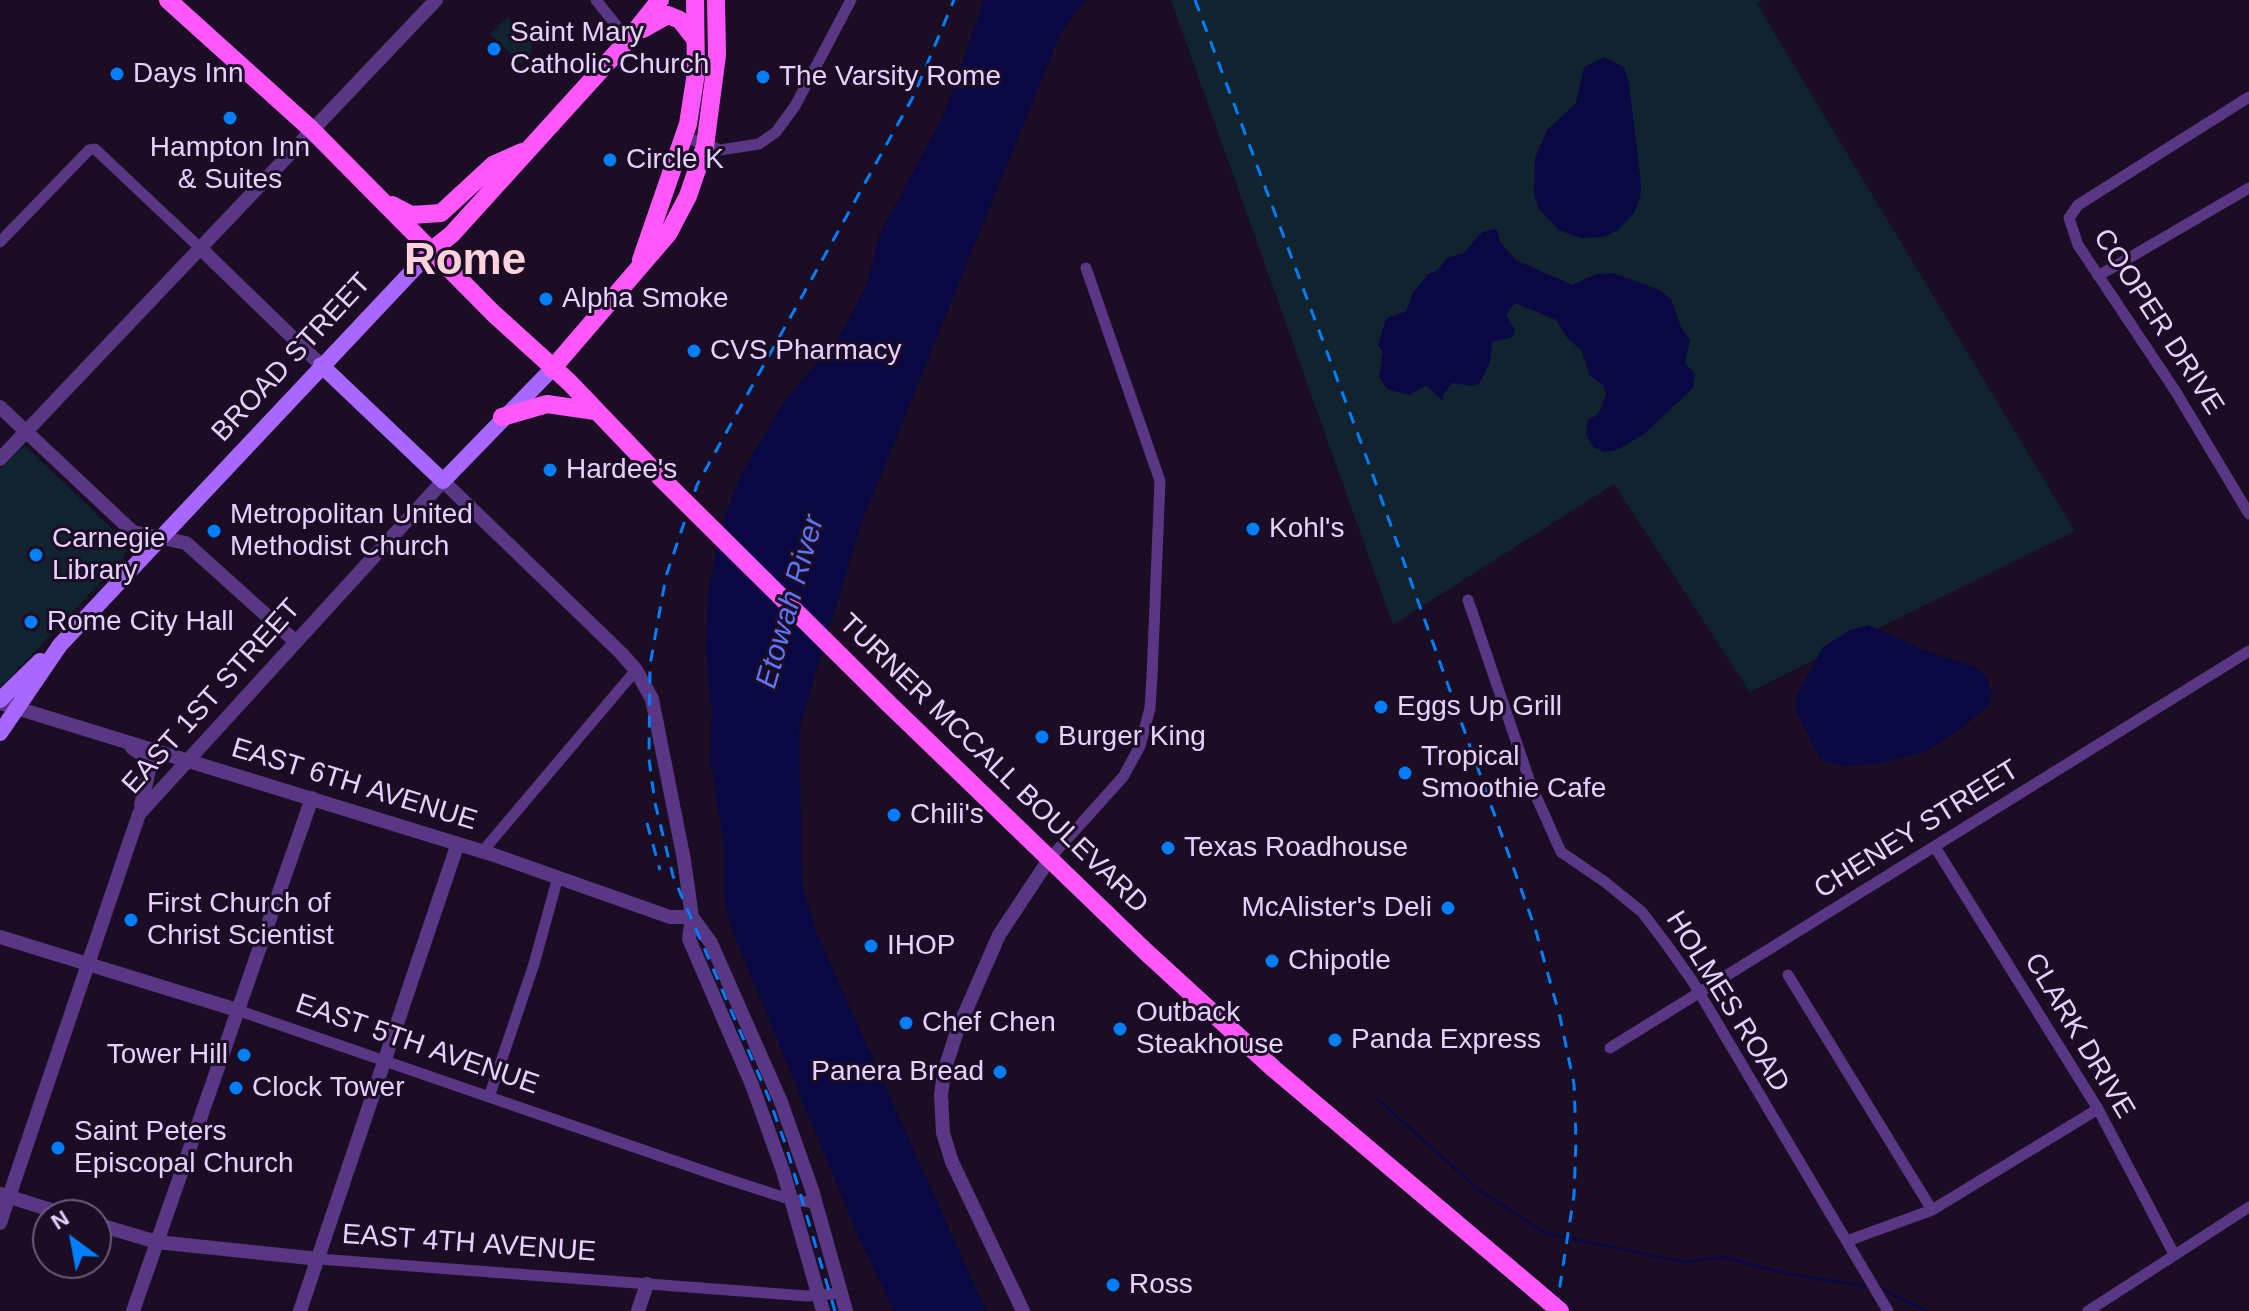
<!DOCTYPE html>
<style>
body{margin:0}
#map{position:relative;width:2249px;height:1311px;overflow:hidden;background:#1a0d24;font-family:Helvetica,sans-serif}
canvas{display:block}
.north{position:absolute;left:32px;top:1199px;width:80px;height:80px;box-sizing:border-box;background:#1a0d24;border:2px solid #6c5b7c;border-radius:50%;rotate:328deg;font-size:22px;font-weight:700;line-height:32px;text-align:center;color:#e8d0ff}
.north::after{content:'';display:block;margin:auto;width:28px;height:36px;background:#007efb;clip-path:polygon(50% 0,100% 100%,50% 72%,0 100%)}
</style>
<div id="map">
<canvas width="2249" height="1311"></canvas>
<div class="north">N</div>
</div>
<script>
const c = document.querySelector('canvas').getContext('2d');
c.lineJoin = 'round';
function fill(path, color) { c.fillStyle = color; c.fill(path, 'evenodd'); }
const shape = rows => new Path2D(rows.map(r => 'M' + r).join(''));
function stroke(path, color, width, dash) { c.strokeStyle = color; c.lineWidth = width; c.lineCap = dash ? 'butt' : 'round'; c.setLineDash(dash || []); c.stroke(path); }
function label(font, color, halo, rows, align = 'center') {
  c.font = font + ' Helvetica,sans-serif'; c.lineWidth = 6; c.setLineDash([]); c.textBaseline = 'middle'; c.strokeStyle = halo; c.fillStyle = color; for (const [text, x, y, turn = 0] of rows) {
    c.save(); c.translate(x, y); c.rotate((+turn || 0) * Math.PI / 180); c.textAlign = isNaN(turn) ? turn : align; if (halo) c.strokeText(text, 0, 0); c.fillText(text, 0, 0); c.restore();
  }
}
const green = shape([
 [1171,0,1762,0,1757,4,2075,531,1750,692,1614,484,1393,625],
 [508,17,532,44,531,53,521,64,490,34],
 [24,445,128,544,123,559,0,688,0,469]
]);
const water = shape([
 [984,0,1086,0,1061,32,861,524,799,729,802,884,817,934,986,1311,894,1311,859,1238,731,927,725,899,724,844,710,760,712,710,706,649,708,595,719,534,740,476,783,403,840,336,867,284,880,233,943,117],
 [1604,57,1624,67,1629,82,1641,184,1640,199,1634,213,1618,230,1604,237,1581,238,1559,230,1539,209,1534,195,1535,158,1547,130,1576,103,1584,67],
 [1497,229,1500,242,1516,260,1572,285,1597,274,1613,273,1660,290,1671,299,1681,327,1690,340,1685,363,1695,374,1693,388,1644,434,1617,450,1604,452,1593,447,1586,434,1588,420,1598,414,1606,394,1603,385,1590,376,1581,350,1568,339,1556,320,1515,303,1506,315,1515,330,1513,337,1492,342,1490,362,1480,383,1473,386,1452,383,1443,395,1443,401,1426,385,1410,395,1387,389,1379,376,1383,352,1378,345,1386,319,1406,311,1413,293,1428,274,1438,270,1447,258,1464,253,1482,232],
 [1869,625,1921,649,1976,667,1986,677,1992,693,1989,705,1961,729,1927,751,1876,764,1842,766,1821,760,1796,711,1796,697,1823,647,1850,630]
]);
const stream = shape([
 [1376,1098,1478,1189,1545,1233,1684,1262,1724,1257,1788,1274,1864,1286],
 [1884,1290,1926,1311]
]);
const minor = shape([
 [596,0,628,40],
 [2249,97,2078,205,2069,218,2078,245,2176,392,2249,514],
 [685,137,720,150,759,144,776,132,795,106,851,0],
 [0,242,89,150,95,149,199,247],
 [2098,276,2249,188],
 [1468,600,1531,785,1561,852,1605,882,1642,912,1667,945,1693,982,1888,1311],
 [1935,847,2098,1109,2174,1254],
 [482,852,636,670],
 [1050,858,1123,777,1140,746,1150,708,1152,677,1160,481,1086,268],
 [1788,975,1932,1210],
 [237,1010,727,1179,792,1200,816,1203],
 [1610,1048,2249,651],
 [489,1097,534,964,558,877],
 [1847,1241,1932,1210,2098,1109],
 [319,1259,807,1296,841,1293],
 [2088,1311,2249,1207]
]);
const tertiary = shape([
 [199,247,321,365],
 [0,407,133,532,186,543,296,642],
 [0,459,436,0],
 [0,703,494,855,670,917,692,917],
 [132,748,147,758,150,766,141,805],
 [692,917,711,943,781,1102,812,1190,846,1311],
 [0,937,237,1010],
 [0,1194,67,1215],
 [0,1223,139,814,443,481,621,653,636,670,652,699,684,860,692,917,689,939,752,1085,783,1171,823,1311],
 [96,1224,157,1242,319,1259],
 [133,1311,312,798],
 [300,1311,457,846],
 [638,1311,647,1284],
 [1023,1311,952,1162,943,1133,941,1095,944,1072,957,1031,999,935,1050,858]
]);
const secondary = shape([
 [321,365,443,481,552,369],
 [0,700,40,661],
 [0,733,60,645,431,251]
]);
const primary = shape([
 [168,0,311,129,493,313,569,382,661,478],
 [643,29,668,15,680,20,695,39],
 [392,205,411,215,441,213,493,165,522,152],
 [431,251,452,234,628,40,660,0],
 [641,260,688,124,696,73,695,0],
 [552,369,668,234,688,196,705,146,717,55,716,0],
 [502,417,547,404,595,411],
 [888,703,1145,951,1274,1069,1533,1288]
]);
const rail = shape([
 [1195,0,1366,456,1535,928,1560,1017,1574,1084,1576,1139,1574,1195,1556,1311],
 [647,823,660,870],
 [835,1311,786,1146,768,1096,673,876,655,803,649,759,650,665,666,576,697,485,914,95,954,0]
]);
const primaryBridge = shape([
 [661,478,888,703],
 [1533,1288,1560,1311]
]);
const markers = [
 [494,49,8,"#007efb"],
 [117,74,8,"#007efb"],
 [763,77,8,"#007efb"],
 [230,118,8,"#007efb"],
 [610,160,8,"#007efb"],
 [546,299,8,"#007efb"],
 [694,351,8,"#007efb"],
 [550,470,8,"#007efb"],
 [1253,529,8,"#007efb"],
 [214,531,8,"#007efb"],
 [36,555,8,"#007efb"],
 [31,622,8,"#007efb"],
 [1381,707,8,"#007efb"],
 [1042,737,8,"#007efb"],
 [1405,773,8,"#007efb"],
 [894,815,8,"#007efb"],
 [1168,848,8,"#007efb"],
 [1448,908,8,"#007efb"],
 [131,920,8,"#007efb"],
 [871,946,8,"#007efb"],
 [1272,961,8,"#007efb"],
 [906,1023,8,"#007efb"],
 [1120,1029,8,"#007efb"],
 [1335,1040,8,"#007efb"],
 [244,1055,8,"#007efb"],
 [1000,1072,8,"#007efb"],
 [236,1088,8,"#007efb"],
 [58,1148,8,"#007efb"],
 [1113,1285,8,"#007efb"]
];
const poiNames = [
 ["Saint Mary",510,33],
 ["Catholic Church",510,65],
 ["Days Inn",133,74],
 ["The Varsity Rome",779,77],
 ["Hampton Inn",230,148,"center"],
 ["& Suites",230,180,"center"],
 ["Circle K",626,160],
 ["Alpha Smoke",562,299],
 ["CVS Pharmacy",710,351],
 ["Hardee's",566,470],
 ["Metropolitan United",230,515],
 ["Methodist Church",230,547],
 ["Kohl's",1269,529],
 ["Carnegie",52,539],
 ["Library",52,571],
 ["Rome City Hall",47,622],
 ["Eggs Up Grill",1397,707],
 ["Burger King",1058,737],
 ["Tropical",1421,757],
 ["Smoothie Cafe",1421,789],
 ["Chili's",910,815],
 ["Texas Roadhouse",1184,848],
 ["First Church of",147,904],
 ["Christ Scientist",147,936],
 ["McAlister's Deli",1432,908,"right"],
 ["IHOP",887,946],
 ["Chipotle",1288,961],
 ["Outback",1136,1013],
 ["Steakhouse",1136,1045],
 ["Chef Chen",922,1023],
 ["Panda Express",1351,1040],
 ["Tower Hill",228,1055,"right"],
 ["Panera Bread",984,1072,"right"],
 ["Clock Tower",252,1088],
 ["Saint Peters",74,1132],
 ["Episcopal Church",74,1164],
 ["Ross",1129,1285]
];
const streetNames = [
 ["COOPER DRIVE",2158,322,57],
 ["BROAD STREET",292,358,-47],
 ["EAST 1ST STREET",212,697,-48],
 ["TURNER MCCALL BOULEVARD",993,764,44],
 ["EAST 6TH AVENUE",354,785,17],
 ["CHENEY STREET",1917,830,-32],
 ["HOLMES ROAD",1727,1002,58],
 ["CLARK DRIVE",2079,1036,59],
 ["EAST 5TH AVENUE",417,1045,19],
 ["EAST 4TH AVENUE",469,1244,4]
];
const waterNames = [
 ["Etowah River",791,602,-74]
];
const townNames = [
 ["Rome",465,262]
];
fill(green, '#10232e');
fill(water, '#0a0842');
stroke(stream, '#0a0842', 3);
stroke(minor, '#593784', 11);
stroke(tertiary, '#593784', 14);
stroke(secondary, '#a867ff', 16);
stroke(primary, '#ff57fb', 18);
stroke(rail, '#007efb', 3, [12, 10]);
stroke(primaryBridge, '#ff57fb', 18);
for (const [x, y, r, color] of markers) { const dot = new Path2D(); dot.arc(x, y, r, 0, 2 * Math.PI); c.fillStyle = color; c.fill(dot); stroke(dot, '#1a0d24', 3); }
label('28px', '#e8d0ff', '#1a0d24', poiNames, 'left');
label('28px', '#e8d0ff', '#1a0d24', streetNames);
label('italic 30px', '#5e74ff', '#1a0d24', waterNames);
label('bold 44px', '#ffd2dd', '#1a0d24', townNames);
</script>
